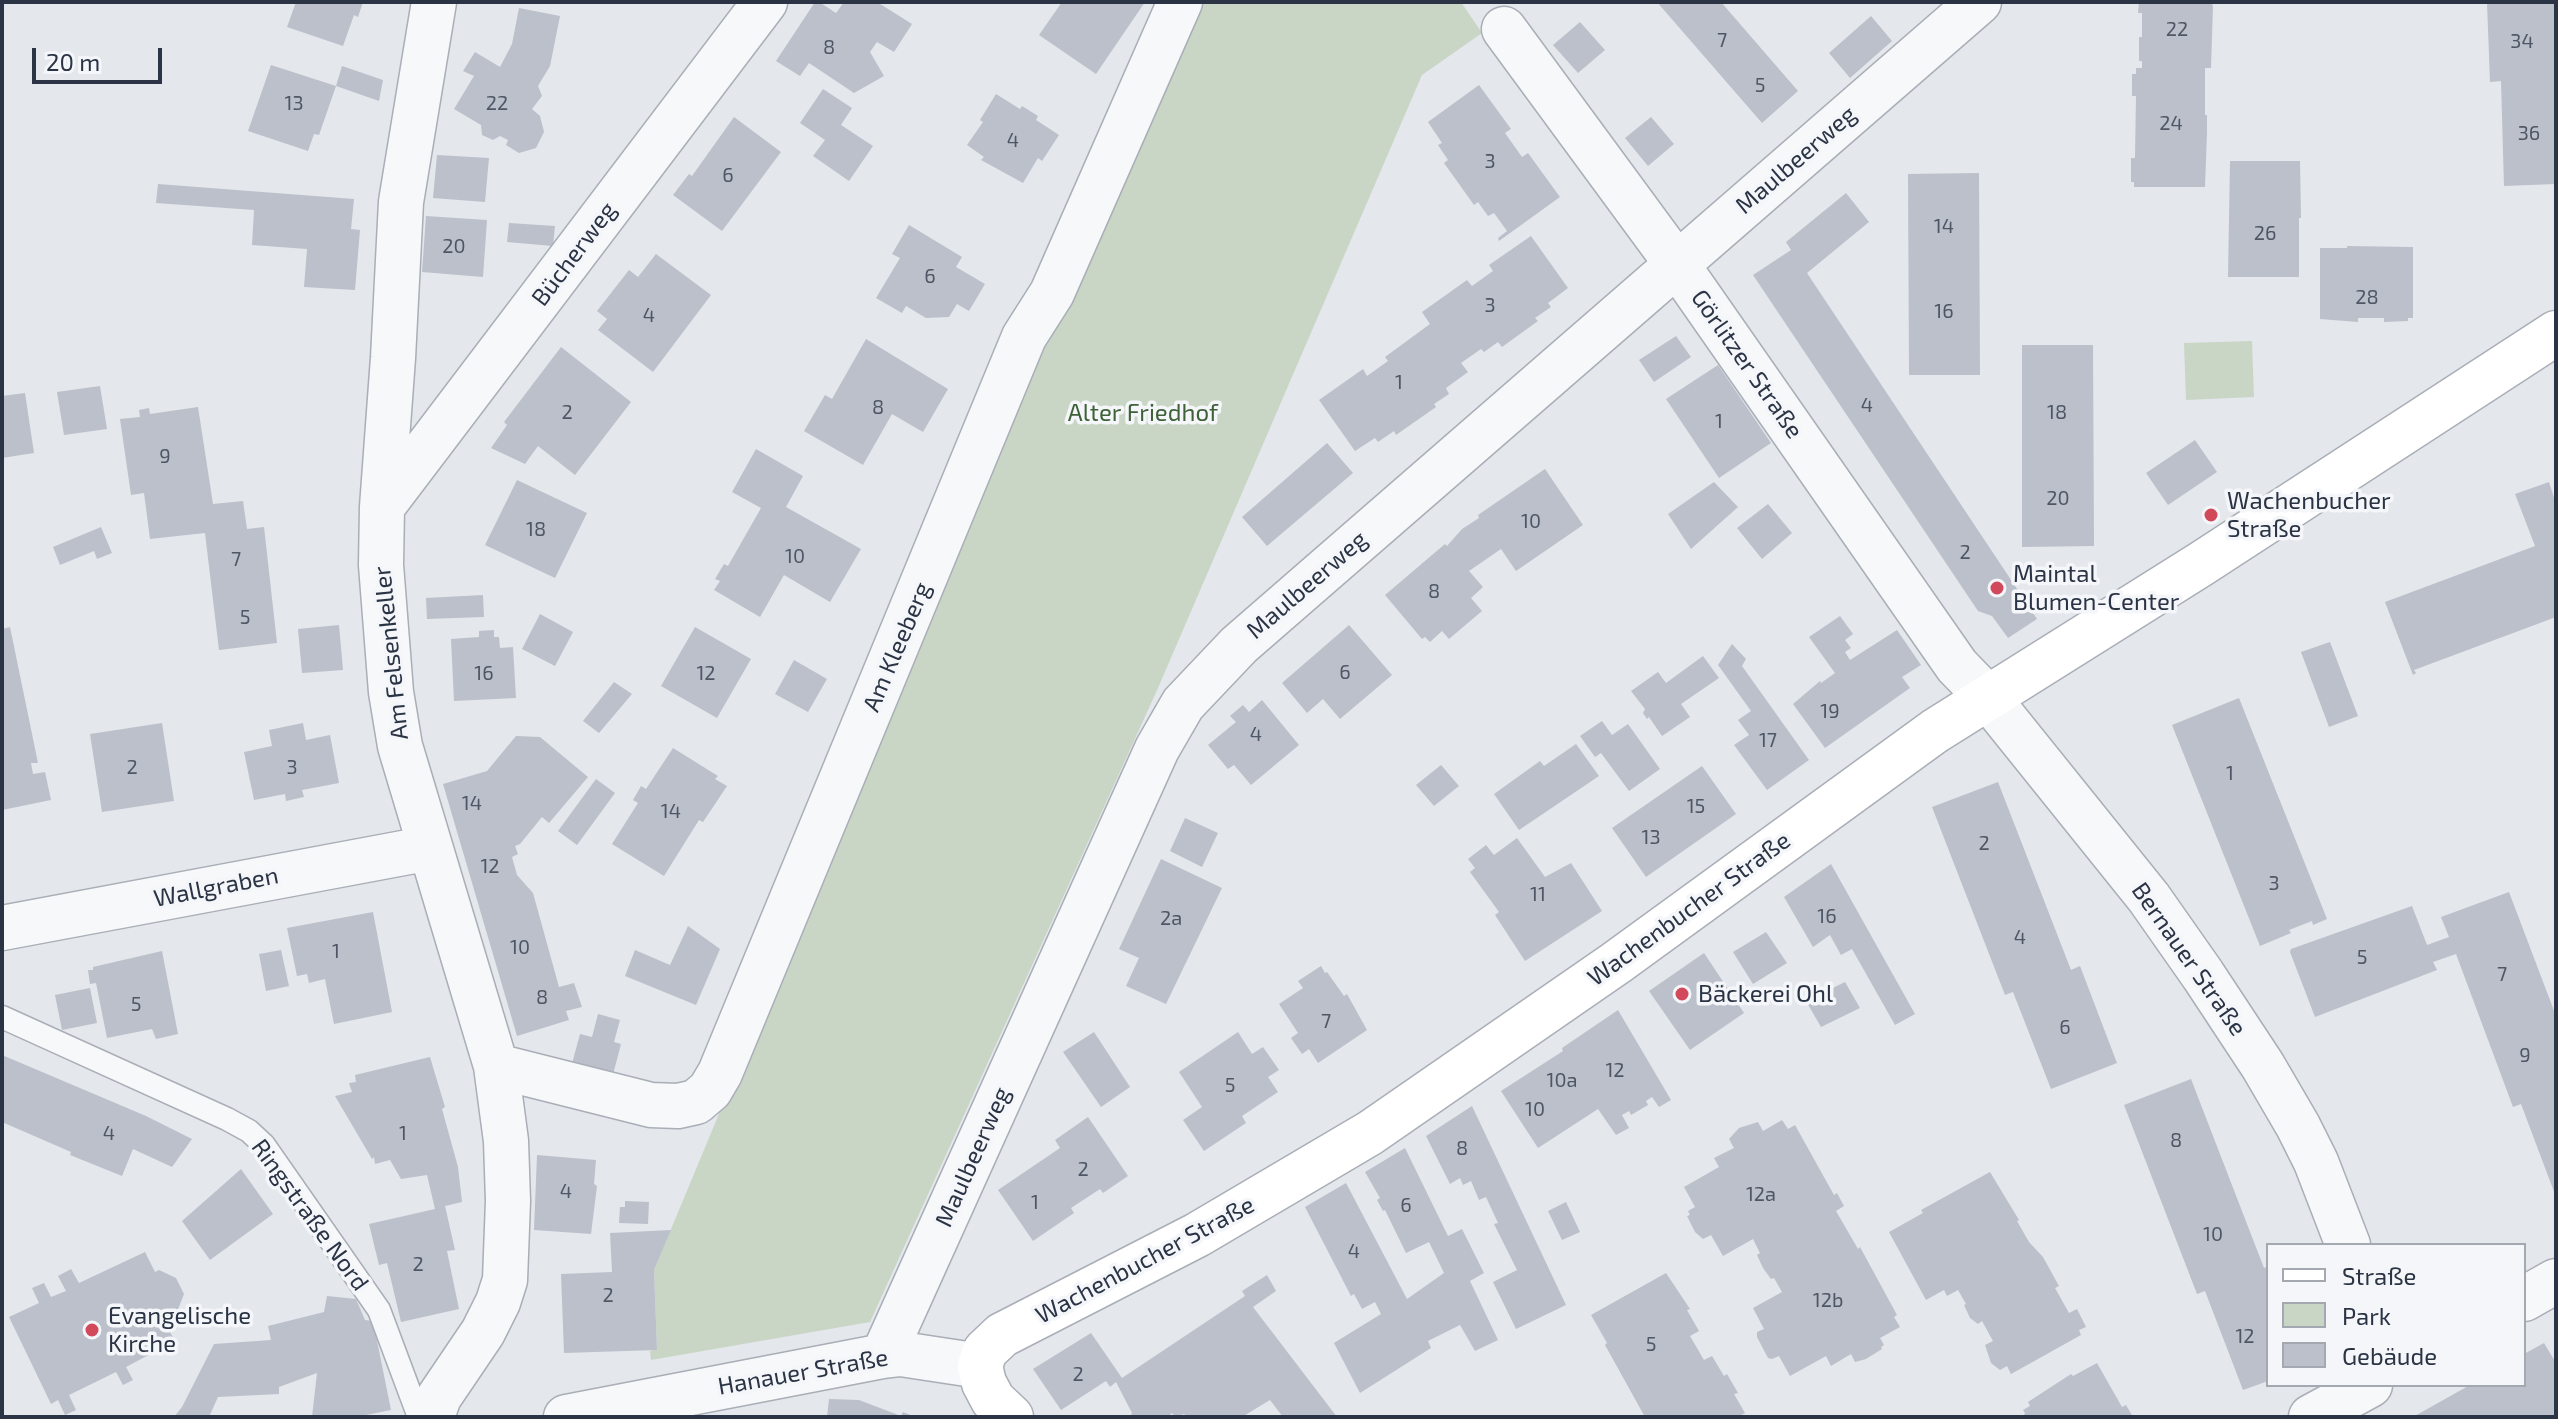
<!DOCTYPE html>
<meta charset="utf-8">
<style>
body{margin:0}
#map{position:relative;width:2558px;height:1419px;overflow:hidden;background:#e4e7ec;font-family:"Exo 2",sans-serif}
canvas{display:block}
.frame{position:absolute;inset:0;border:4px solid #2b3445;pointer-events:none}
.legend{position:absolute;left:2266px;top:1243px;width:260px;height:144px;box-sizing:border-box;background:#f4f6f9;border:2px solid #a4a8b1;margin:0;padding:10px 14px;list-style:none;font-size:24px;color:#2b3445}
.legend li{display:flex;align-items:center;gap:16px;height:40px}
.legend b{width:40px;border:2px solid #a4a8b1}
.scale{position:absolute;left:32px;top:48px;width:130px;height:36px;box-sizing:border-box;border:4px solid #2b3445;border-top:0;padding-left:10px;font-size:24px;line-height:28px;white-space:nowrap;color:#2b3445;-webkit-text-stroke:6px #f4f6f9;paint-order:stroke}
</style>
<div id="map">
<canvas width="2558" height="1419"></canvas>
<div class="frame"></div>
<ul class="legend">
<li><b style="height:10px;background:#fff"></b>Straße</li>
<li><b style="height:22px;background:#c9d6c5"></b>Park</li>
<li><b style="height:22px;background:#bbc0ca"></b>Gebäude</li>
</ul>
<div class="scale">20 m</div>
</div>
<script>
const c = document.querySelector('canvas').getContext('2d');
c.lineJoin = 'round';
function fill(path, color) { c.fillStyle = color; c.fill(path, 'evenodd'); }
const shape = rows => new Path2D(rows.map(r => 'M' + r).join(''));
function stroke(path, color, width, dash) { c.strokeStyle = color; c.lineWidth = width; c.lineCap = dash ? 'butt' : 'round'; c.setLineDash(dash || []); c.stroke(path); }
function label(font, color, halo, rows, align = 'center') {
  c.font = font + ' "Exo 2",sans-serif'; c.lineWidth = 7; c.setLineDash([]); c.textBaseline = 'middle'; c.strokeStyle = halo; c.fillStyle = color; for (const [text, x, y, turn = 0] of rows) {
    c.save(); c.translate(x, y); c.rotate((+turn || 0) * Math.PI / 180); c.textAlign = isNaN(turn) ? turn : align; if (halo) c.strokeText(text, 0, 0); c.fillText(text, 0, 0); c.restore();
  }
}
const green = shape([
 [1191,2,1461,2,1482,33,1422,75,1158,688,870,1322,651,1360,650,1351,657,1349,654,1270,1028,371],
 [2252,341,2254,397,2186,400,2184,343]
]);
const building = shape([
 [296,2,363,2,358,17,354,15,343,46,287,27],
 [815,2,819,2,836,13,844,2,877,2,912,24,894,52,877,42,870,52,884,76,854,93,809,63,800,76,776,61],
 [1062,2,1145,2,1096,74,1039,35],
 [1657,2,1721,2,1798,91,1762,123],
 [2139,2,2211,2,2213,6,2211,68,2205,68,2205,115,2207,115,2207,132,2205,187,2134,187,2134,182,2131,182,2131,158,2135,158,2136,96,2132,96,2132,74,2136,74,2136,68,2142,68,2142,61,2139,61,2139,37,2142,37,2142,13,2138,13],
 [2487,2,2556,2,2556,184,2504,186,2501,81,2490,82],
 [519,8,560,16,550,66,538,86,542,96,532,109,540,116,544,132,536,148,519,153,506,145,508,140,500,136,493,140,482,135,481,125,454,109,474,76,463,71,475,52,500,67,512,44],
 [1871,16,1892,41,1850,78,1829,53],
 [1580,22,1605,50,1578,73,1553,45],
 [271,65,336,86,319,135,314,134,308,151,248,131],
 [342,66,383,80,379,101,336,86],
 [1479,85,1511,129,1505,133,1522,157,1528,153,1560,197,1499,241,1498,238,1507,231,1494,213,1488,216,1478,202,1474,205,1444,163,1448,160,1438,145,1442,143,1428,122],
 [823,89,852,108,841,125,873,146,849,181,813,156,825,140,800,123],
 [996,94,1020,109,1022,106,1038,116,1036,120,1059,135,1042,161,1038,158,1023,183,981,160,984,157,967,145,983,122,980,120],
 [734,117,781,152,722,231,673,195,689,174,692,176],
 [1651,117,1674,144,1648,166,1625,138],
 [437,155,489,158,485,202,433,198],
 [2230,161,2300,161,2301,218,2299,218,2299,277,2228,277],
 [1979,173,1980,375,1909,375,1908,174],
 [158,184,354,199,351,229,360,230,355,290,304,287,307,249,252,245,254,210,156,203],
 [1846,193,1869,222,1807,273,2037,619,2008,638,1992,616,1978,611,1753,275,1791,250,1786,242],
 [426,216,487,220,483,277,422,272],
 [509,223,555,226,553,246,507,242],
 [909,225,962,257,956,267,985,284,969,311,957,304,949,317,926,318,906,306,902,313,876,298,900,258,892,254],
 [1531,236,1568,288,1548,303,1551,307,1535,318,1538,321,1502,347,1498,342,1484,352,1481,349,1461,363,1468,372,1446,388,1449,394,1434,404,1436,407,1396,435,1394,431,1378,442,1375,438,1355,451,1319,400,1363,369,1367,376,1388,361,1385,357,1430,324,1422,312,1467,280,1472,286,1493,271,1489,265],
 [2347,246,2413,247,2413,318,2408,318,2408,321,2384,322,2384,318,2358,318,2358,322,2320,319,2320,248,2347,248],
 [656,254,711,295,653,372,598,330,607,319,597,311,629,270,638,277],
 [1676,336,1691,357,1654,382,1639,360],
 [866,339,948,389,923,432,892,414,863,465,804,431,825,395,832,399],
 [2022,345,2093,345,2094,546,2022,547],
 [561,347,631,402,575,475,538,446,525,464,491,448,507,425,504,422],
 [1718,365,1771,443,1719,478,1666,399],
 [100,386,107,429,64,435,57,392],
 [25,393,34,453,2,458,2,396],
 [198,407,213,504,243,501,247,529,264,527,277,643,219,650,205,533,150,539,144,493,131,495,120,419,140,417,139,410,149,408,150,414],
 [2195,440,2217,472,2168,505,2146,473],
 [1327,443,1353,473,1267,546,1242,517],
 [756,449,803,476,786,507,861,549,830,602,784,575,760,617,714,590,720,581,715,579,724,564,728,566,761,508,732,492],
 [1545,469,1583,525,1516,571,1501,549,1469,571,1483,587,1471,598,1482,611,1449,639,1442,631,1430,642,1425,637,1422,639,1385,595,1445,544,1447,546,1462,529,1479,518,1478,515],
 [517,480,587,513,555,578,485,545],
 [1714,482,1738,507,1691,549,1668,514],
 [2549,482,2556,504,2556,617,2414,670,2416,673,2413,675,2385,602,2535,546,2515,494],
 [1768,504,1792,533,1762,559,1737,528],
 [101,527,112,553,97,559,94,551,60,565,53,547],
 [483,595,484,617,427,619,426,598],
 [540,614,573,632,555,666,522,649],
 [1840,616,1853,634,1845,640,1851,648,1845,652,1850,660,1897,630,1921,665,1902,677,1910,688,1825,748,1793,704,1820,681,1821,683,1835,673,1809,637],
 [339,625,343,670,302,673,298,629],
 [1349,625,1392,675,1340,719,1323,699,1307,713,1282,683],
 [10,627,38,763,31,763,33,774,45,772,51,800,2,810,2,629],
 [695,627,751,659,717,718,661,686],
 [494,630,494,637,499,637,500,648,513,647,516,698,454,701,451,639,479,637,479,631],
 [2330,642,2358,716,2329,727,2301,652],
 [1732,644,1746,659,1742,666,1809,760,1767,790,1734,745,1749,735,1738,720,1751,711,1718,665],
 [1703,656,1719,678,1681,704,1690,717,1662,736,1649,717,1647,719,1643,713,1645,709,1631,691,1658,672,1666,683],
 [794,660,827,679,808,712,775,694],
 [614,682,632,694,599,733,583,721],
 [2239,698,2327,919,2313,925,2312,921,2289,930,2291,933,2260,946,2172,725],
 [1262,700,1299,745,1251,785,1234,765,1228,769,1208,745,1236,722,1230,716,1243,705,1249,712],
 [1602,721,1612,735,1628,724,1660,769,1629,791,1601,753,1595,757,1580,736],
 [162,723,174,801,102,812,90,734],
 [303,723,306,740,330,735,339,783,302,790,304,797,286,801,285,794,254,800,244,752,272,746,269,730],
 [516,736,540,737,588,777,549,823,542,817,520,844,515,846,518,854,512,857,517,875,533,893,559,987,574,983,582,1007,566,1011,569,1020,517,1036,443,784,487,771],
 [1576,744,1599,776,1519,830,1494,794,1540,761,1544,766],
 [673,748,718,776,715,779,727,786,703,822,699,820,664,876,612,844,638,803,633,800,641,786,646,789],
 [1441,765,1459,786,1434,806,1416,785],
 [1702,766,1736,814,1646,877,1612,828],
 [596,779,615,793,577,845,558,831],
 [1998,782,2071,970,2080,966,2117,1063,2051,1089,2013,992,2005,995,1932,807],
 [1185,818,1218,833,1202,867,1170,851],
 [1517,838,1545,877,1571,863,1602,911,1525,961,1495,915,1499,912,1470,872,1475,868,1468,859,1486,845,1494,855],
 [1161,859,1222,888,1166,1004,1126,986,1139,958,1119,949],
 [1831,864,1915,1014,1895,1025,1852,949,1841,955,1830,935,1813,947,1784,897],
 [2509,892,2556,1016,2556,1197,2521,1104,2513,1107,2456,954,2433,962,2437,970,2315,1017,2290,952,2291,949,2412,906,2427,945,2449,937,2441,917],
 [373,912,392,1012,334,1024,325,979,309,983,307,974,297,976,287,928],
 [688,926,720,949,696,1005,625,976,635,950,670,965],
 [1766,932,1787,963,1753,984,1733,952],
 [281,950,289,986,266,991,259,954],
 [162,951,178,1034,156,1039,152,1029,107,1038,96,983,90,984,88,970,93,970,93,967],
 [1704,953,1744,1013,1690,1050,1649,991],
 [1321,966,1325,973,1327,972,1344,996,1347,994,1367,1030,1318,1063,1309,1049,1302,1054,1291,1038,1298,1033,1279,1004,1303,988,1298,981],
 [1845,982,1860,1008,1821,1027,1806,1001],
 [90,988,97,1023,62,1030,55,995],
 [1618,1010,1671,1100,1659,1107,1652,1097,1646,1101,1648,1105,1631,1115,1629,1111,1622,1115,1629,1128,1616,1135,1598,1109,1538,1148,1501,1091,1563,1051,1562,1048],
 [598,1014,620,1020,614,1042,621,1044,611,1082,570,1071,580,1034,592,1037],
 [1094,1032,1130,1087,1101,1107,1063,1052],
 [1238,1032,1252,1054,1263,1047,1279,1070,1268,1077,1278,1092,1242,1116,1246,1123,1204,1151,1183,1120,1202,1107,1179,1072],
 [2,1055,146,1116,192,1139,172,1167,133,1149,122,1176,70,1155,71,1152,2,1122],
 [430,1057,445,1107,442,1109,458,1167,462,1202,445,1206,455,1250,447,1251,459,1309,401,1322,387,1263,379,1265,369,1224,435,1209,427,1175,401,1179,390,1160,375,1164,374,1157,372,1159,335,1096,352,1092,349,1083,356,1082,355,1075],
 [2191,1079,2264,1268,2268,1266,2268,1381,2243,1390,2205,1291,2197,1294,2124,1105],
 [1472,1106,1566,1305,1516,1329,1493,1282,1517,1270,1494,1224,1498,1223,1486,1197,1479,1200,1471,1181,1463,1185,1460,1178,1450,1184,1426,1136],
 [1088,1117,1128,1176,1103,1193,1100,1189,1071,1208,1074,1213,1033,1241,998,1190,1060,1148,1055,1140],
 [1782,1120,1788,1129,1795,1125,1834,1195,1837,1193,1844,1206,1836,1211,1858,1249,1860,1247,1897,1315,1894,1317,1900,1327,1880,1338,1884,1345,1881,1347,1882,1349,1866,1359,1855,1362,1851,1354,1831,1366,1826,1356,1790,1376,1779,1356,1772,1359,1768,1358,1757,1337,1757,1332,1764,1329,1753,1308,1782,1292,1774,1278,1771,1279,1763,1268,1757,1255,1760,1253,1753,1239,1723,1256,1711,1235,1703,1239,1695,1232,1687,1216,1690,1215,1688,1211,1695,1207,1684,1187,1719,1167,1714,1158,1734,1148,1729,1139,1739,1128,1758,1122,1763,1131],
 [1405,1148,1448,1236,1462,1229,1484,1273,1470,1281,1498,1340,1475,1351,1460,1325,1428,1341,1431,1348,1360,1393,1334,1343,1381,1314,1375,1302,1362,1309,1354,1294,1351,1296,1305,1207,1346,1183,1407,1299,1444,1273,1429,1242,1406,1253,1385,1210,1383,1211,1377,1200,1380,1198,1365,1172],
 [537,1155,596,1160,594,1184,597,1186,591,1234,534,1230],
 [241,1169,273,1214,210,1260,182,1221],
 [1990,1172,2019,1220,2017,1221,2029,1242,2043,1257,2059,1286,2055,1288,2069,1313,2077,1309,2086,1327,2079,1330,2081,1335,2011,1374,2007,1366,2000,1370,1991,1363,1985,1345,1993,1341,1982,1321,1978,1324,1970,1318,1964,1305,1966,1304,1958,1290,1947,1296,1944,1290,1926,1300,1889,1232,1923,1213,1921,1210],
 [625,1201,649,1202,648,1224,619,1223,620,1207,625,1207],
 [1566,1202,1580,1232,1562,1240,1548,1211],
 [671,1230,654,1270,657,1350,564,1353,561,1274,612,1272,610,1233],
 [145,1252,155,1272,159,1270,176,1278,184,1294,177,1312,163,1319,175,1341,126,1367,133,1380,123,1385,116,1372,69,1395,76,1410,65,1415,58,1400,51,1404,9,1317,39,1303,32,1288,44,1283,51,1297,66,1291,58,1276,71,1269,79,1283],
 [1666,1273,1690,1309,1687,1310,1699,1331,1690,1336,1704,1360,1712,1356,1724,1376,1727,1374,1738,1393,1734,1394,1745,1413,1738,1417,1645,1417,1605,1345,1607,1343,1591,1315],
 [1267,1275,1276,1291,1253,1307,1337,1417,1283,1417,1270,1400,1242,1417,1188,1417,1184,1414,1175,1417,1172,1413,1168,1417,1130,1417,1132,1413,1116,1382,1110,1387,1106,1381,1061,1410,1033,1369,1091,1333,1122,1378,1245,1296,1242,1291],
 [327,1296,356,1299,365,1320,373,1321,391,1410,356,1417,312,1417,317,1373,279,1387,279,1394,218,1397,209,1417,174,1417,182,1407,214,1344,271,1340,268,1326,324,1312],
 [2544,1343,2556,1363,2556,1417,2413,1417,2470,1385,2524,1385,2524,1354],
 [2097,1363,2122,1407,2126,1405,2133,1417,2023,1417,2025,1413,2023,1410,2030,1406,2028,1402,2071,1374,2073,1376],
 [829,1399,859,1400,901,1416,903,1412,915,1417,827,1417]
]);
const lane = shape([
 [2,1017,227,1119,249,1131,264,1145,379,1310,419,1417]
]);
const street = shape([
 [1504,29,1676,263,1957,666,1989,699,2149,898,2203,975,2263,1066,2298,1126,2316,1162,2348,1245],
 [382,507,765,2],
 [2,928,430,848],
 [496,1066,651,1105,678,1106,696,1102,710,1090,720,1073,1024,337,1052,293,1180,2],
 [2524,1299,2556,1281],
 [883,1356,1157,749,1183,704,1239,645,1979,2],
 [432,1417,439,1397,483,1332,498,1302,505,1280,508,1201,506,1141,496,1066,400,746,391,692,381,565,382,507,393,358,401,202,434,2],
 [566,1417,883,1356,901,1354,980,1366],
 [2311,1417,2370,1385]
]);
const secondary = shape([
 [1011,1417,993,1400,984,1383,980,1366,985,1351,1002,1335,1197,1235,1370,1133,1616,963,1935,731,2201,564,2556,333]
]);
const markers = [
 [2211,515,8,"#d1495b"],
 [1997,588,8,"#d1495b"],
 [1682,994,8,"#d1495b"],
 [92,1330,8,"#d1495b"]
];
const numberNames = [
 ["22",2177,29],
 ["7",1722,40],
 ["34",2522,41],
 ["8",829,47],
 ["5",1760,85],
 ["13",294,103],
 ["22",497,103],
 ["24",2171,123],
 ["36",2529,133],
 ["4",1013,140],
 ["3",1490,161],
 ["6",728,175],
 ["14",1944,226],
 ["26",2265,233],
 ["20",454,246],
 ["6",930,276],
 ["28",2367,297],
 ["3",1490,305],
 ["16",1944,311],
 ["4",649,315],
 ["1",1399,382],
 ["4",1867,405],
 ["8",878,407],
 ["2",567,412],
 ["18",2057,412],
 ["1",1719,421],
 ["9",165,456],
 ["20",2058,498],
 ["10",1531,521],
 ["18",536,529],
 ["2",1965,552],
 ["10",795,556],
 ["7",236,559],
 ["8",1434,591],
 ["5",245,617],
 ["6",1345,672],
 ["16",484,673],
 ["12",706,673],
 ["19",1830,711],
 ["4",1256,734],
 ["17",1768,740],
 ["2",132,767],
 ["3",292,767],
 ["1",2230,773],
 ["14",472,803],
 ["15",1696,806],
 ["14",671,811],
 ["13",1651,837],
 ["2",1984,843],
 ["12",490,866],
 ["3",2274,883],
 ["11",1538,894],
 ["16",1827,916],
 ["2a",1171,918],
 ["4",2020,937],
 ["10",520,947],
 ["1",336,951],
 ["5",2362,957],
 ["7",2502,974],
 ["8",542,997],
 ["5",136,1004],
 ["7",1326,1021],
 ["6",2065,1027],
 ["9",2525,1055],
 ["12",1615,1070],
 ["10a",1562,1080],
 ["5",1230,1085],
 ["10",1535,1109],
 ["4",109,1133],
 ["1",403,1133],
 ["8",2176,1140],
 ["8",1462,1148],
 ["2",1083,1169],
 ["4",566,1191],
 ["12a",1761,1194],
 ["1",1035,1202],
 ["6",1406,1205],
 ["10",2213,1234],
 ["4",1354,1251],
 ["2",418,1264],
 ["2",608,1295],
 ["12b",1828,1300],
 ["12",2245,1336],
 ["5",1651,1344],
 ["2",1078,1374]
];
const streetNames = [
 ["Maulbeerweg",1796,160,-41],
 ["Bücherweg",574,254,-53],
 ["Görlitzer Straße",1747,364,55],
 ["Maulbeerweg",1307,585,-41],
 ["Am Kleeberg",897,647,-67],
 ["Am Felsenkeller",391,653,-96],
 ["Wallgraben",216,887,-11],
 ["Wachenbucher Straße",1689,909,-36],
 ["Bernauer Straße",2189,959,55],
 ["Maulbeerweg",973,1157,-66],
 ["Ringstraße Nord",310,1215,54],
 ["Wachenbucher Straße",1145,1260,-28],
 ["Hanauer Straße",803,1372,-10]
];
const parkNames = [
 ["Alter Friedhof",1143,413]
];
const poiNames = [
 ["Wachenbucher",2227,501],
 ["Straße",2227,529],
 ["Maintal",2013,574],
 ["Blumen-Center",2013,602],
 ["Bäckerei Ohl",1698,994],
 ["Evangelische",108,1316],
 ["Kirche",108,1344]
];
fill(green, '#c9d6c5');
fill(building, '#bbc0ca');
stroke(lane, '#a9aeb7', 25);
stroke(street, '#a9aeb7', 47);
stroke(secondary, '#a9aeb7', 47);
stroke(lane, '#f7f8fa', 22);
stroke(street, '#f7f8fa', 44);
stroke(secondary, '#fff', 44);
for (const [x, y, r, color] of markers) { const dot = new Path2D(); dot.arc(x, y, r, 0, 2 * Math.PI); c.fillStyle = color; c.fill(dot); stroke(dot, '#f4f6f9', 3); }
label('20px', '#4f5766', null, numberNames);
label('24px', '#2b3445', '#f4f6f9', streetNames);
label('24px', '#3f6138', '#f4f6f9', parkNames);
label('24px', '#2b3445', '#f4f6f9', poiNames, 'left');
</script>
